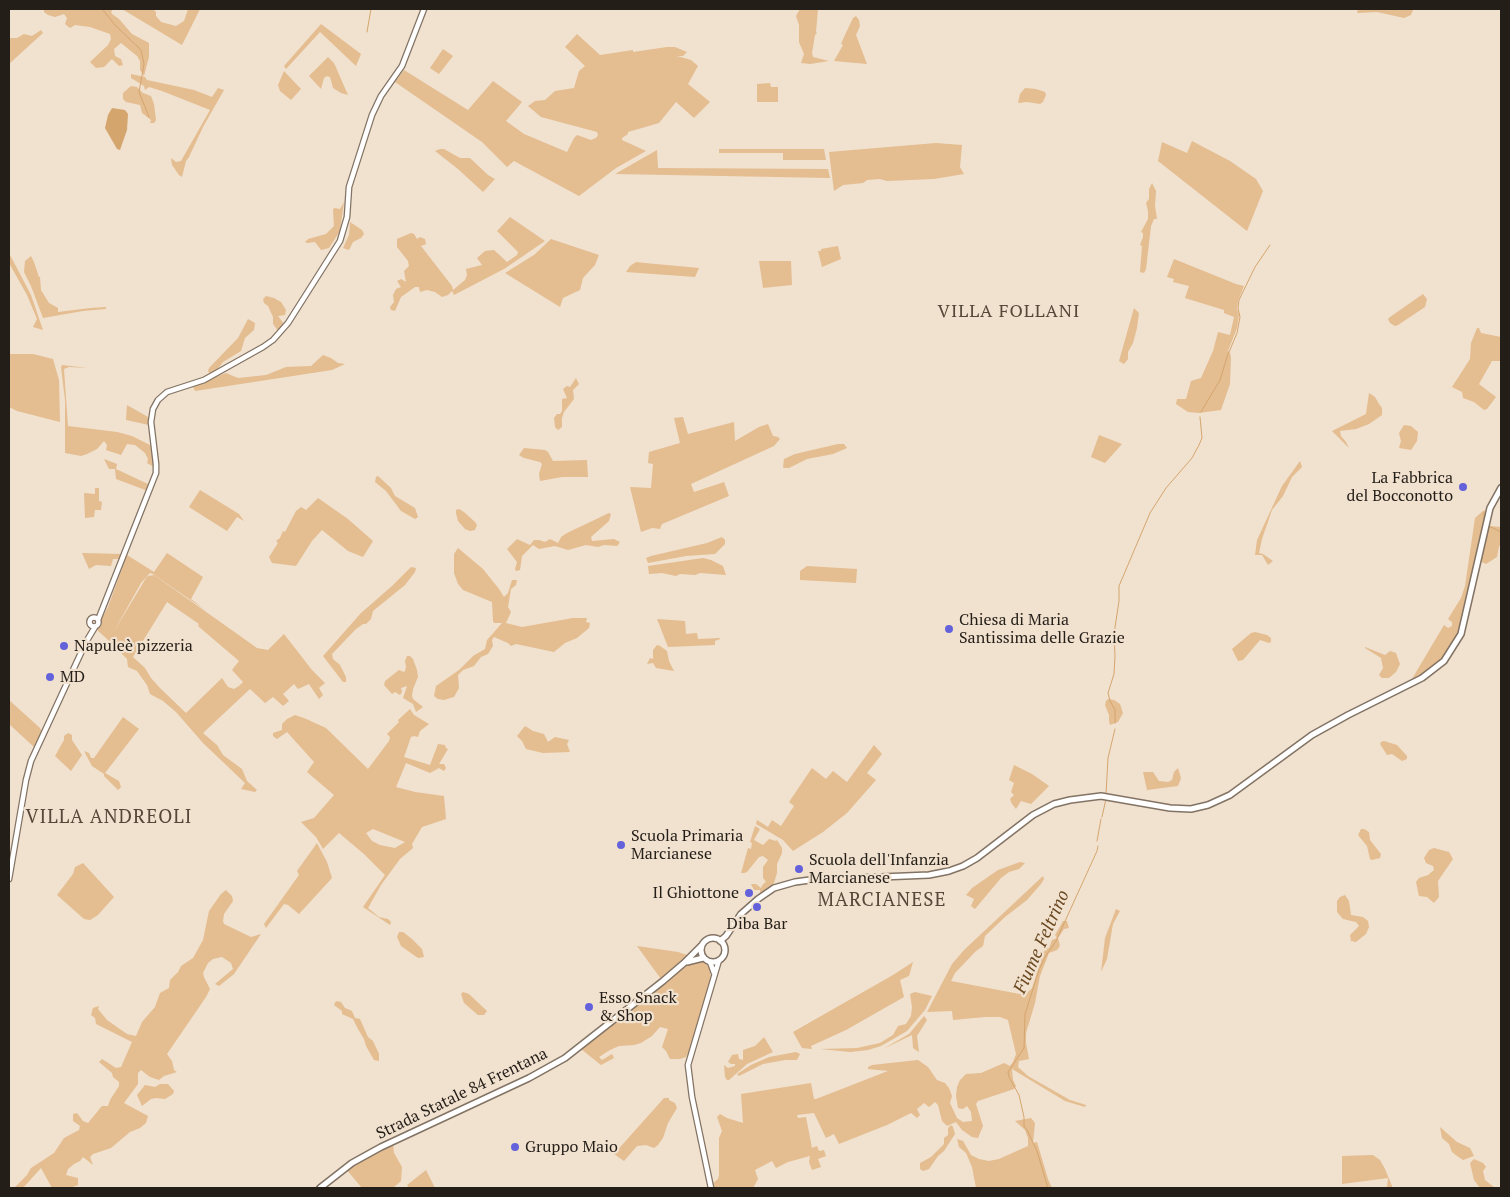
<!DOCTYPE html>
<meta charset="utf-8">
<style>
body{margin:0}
#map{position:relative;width:1510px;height:1197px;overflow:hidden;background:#f1e1cf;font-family:"PT Serif",serif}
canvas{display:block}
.frame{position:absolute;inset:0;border:10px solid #241e18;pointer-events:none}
</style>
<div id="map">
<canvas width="1510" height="1197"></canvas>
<div class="frame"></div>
</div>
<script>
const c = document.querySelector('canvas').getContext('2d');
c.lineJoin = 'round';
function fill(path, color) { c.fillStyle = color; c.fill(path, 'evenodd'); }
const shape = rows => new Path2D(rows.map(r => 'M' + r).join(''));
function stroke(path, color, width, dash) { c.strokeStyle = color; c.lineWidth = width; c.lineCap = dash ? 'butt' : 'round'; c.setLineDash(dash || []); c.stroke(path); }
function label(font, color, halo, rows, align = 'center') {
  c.font = font + ' "PT Serif",serif'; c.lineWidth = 4.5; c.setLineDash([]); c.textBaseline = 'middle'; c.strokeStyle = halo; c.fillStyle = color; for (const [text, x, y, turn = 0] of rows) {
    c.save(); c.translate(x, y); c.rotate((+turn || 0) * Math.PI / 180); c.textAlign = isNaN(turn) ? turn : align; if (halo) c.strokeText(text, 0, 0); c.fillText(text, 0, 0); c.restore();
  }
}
const green = shape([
 [44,9,113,9,111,12,112,14,119,19,132,34,149,43,149,57,144,76,140,70,140,61,137,56,121,43,114,49,115,56,121,59,123,65,119,66,112,59,104,67,96,68,90,62,108,45,111,39,110,34,90,27,75,25,70,28,65,24,67,18,64,14,55,17,48,15,44,12],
 [122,9,153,9,156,12,156,16,161,22,176,26,184,21,188,9,200,9,182,45],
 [800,9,818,9,816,32,817,33,815,35,812,53,813,57,829,61,810,64,801,63,804,54,799,42,799,25,796,16],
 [1358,9,1405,10,1406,9,1412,9,1413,10,1411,15,1404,18,1377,12,1357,13],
 [856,16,859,20,860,26,856,35,867,64,834,61,843,45,841,44,844,37,853,18],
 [321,24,361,54,356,66,320,32,286,69,284,66],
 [41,30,43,33,9,64,9,38,17,38,24,34,32,36],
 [577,34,600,55,633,50,633,52,667,47,675,47,687,52,683,56,677,56,691,60,698,66,688,84,710,102,694,118,676,102,659,123,628,132,628,134,622,138,622,140,646,151,616,168,579,196,514,161,507,167,482,142,395,82,404,70,468,110,493,81,522,102,506,121,524,134,567,152,574,138,577,135,591,140,596,138,598,135,597,132,541,117,528,106,535,101,545,100,555,91,574,88,579,71,585,66,565,47],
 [443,49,453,56,439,74,430,68],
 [328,57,334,63,348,95,341,93,333,88,330,77,327,76,324,78,321,89,309,76],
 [284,71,301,89,291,100,280,91,278,85],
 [131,74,145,77,147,80,194,90,212,97,218,88,224,90,203,127,189,157,186,161,182,177,179,175,172,165,171,158,176,162,181,161,210,110,162,91,149,87,145,90,144,86,131,78],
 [770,83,771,87,778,87,778,102,757,102,757,84],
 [131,86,137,87,143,93,151,96,154,104,156,120,154,123,150,123,151,120,142,113,140,105,126,102,123,99,123,93],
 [1025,88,1036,89,1045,92,1046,95,1043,102,1040,104,1027,102,1018,103,1020,94],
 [1192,141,1230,161,1256,179,1263,191,1247,231,1158,161,1162,142,1187,153],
 [936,143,962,145,960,167,964,174,934,179,887,181,880,179,867,180,863,183,843,185,834,191,829,152],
 [440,149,444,149,460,158,470,158,488,175,495,179,483,192,458,169,435,151],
 [719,149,824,149,826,160,783,160,783,153,719,153],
 [657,150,658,168,828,169,830,178,615,174],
 [1152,183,1156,191,1155,206,1157,219,1154,219,1151,226,1146,269,1144,273,1140,272,1142,246,1140,245,1143,237,1143,233,1141,232,1148,219,1148,211,1146,203,1149,199,1149,189],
 [344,202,340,231,329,248,321,250,315,242,307,243,305,242,308,239,326,234,334,226,333,210,334,208,340,209],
 [510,217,545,241,504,269,454,295,452,291,448,295,442,297,435,292,427,290,420,292,419,287,415,287,401,297,395,311,391,310,390,307,394,302,393,295,396,289,401,287,397,281,401,279,406,282,404,271,409,266,408,261,397,247,397,239,411,233,414,234,417,239,420,237,425,239,426,244,421,246,452,286,453,290,465,280,467,275,466,269,482,265,477,258,485,251,494,250,507,262,517,255,518,252,497,231],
 [350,222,362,230,364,234,361,238,353,242,349,250,343,248,349,235],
 [551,239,599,255,595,265,583,278,580,290,563,298,560,307,505,273,534,255],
 [838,246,841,259,822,267,818,251,821,251,821,249],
 [9,253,31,295,43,330,33,327,37,319,27,295,9,263],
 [31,256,34,262,39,277,40,277,41,290,49,303,58,308,58,312,90,308,106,307,106,309,83,311,43,318,31,286,24,272,25,261],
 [1174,259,1236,284,1244,286,1238,301,1237,309,1239,315,1237,328,1228,351,1230,353,1231,357,1230,384,1221,410,1199,413,1188,412,1176,404,1177,399,1186,399,1191,381,1201,378,1213,351,1218,332,1230,335,1234,317,1224,313,1224,310,1185,298,1189,286,1173,282,1174,279,1167,277],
 [759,261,791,261,792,285,763,288],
 [636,262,645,263,699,268,695,277,626,272,630,266],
 [1423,294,1427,299,1425,307,1398,325,1395,326,1390,323,1388,319,1390,317],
 [266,296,274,298,281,302,286,310,285,315,278,316,284,324,279,332,273,324,273,317,268,306,264,303,263,299],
 [1134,308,1139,313,1137,328,1133,343,1128,352,1128,359,1124,364,1119,361],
 [248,319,255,323,254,330,245,338,241,351,223,362,217,370,210,374,208,371,209,368,238,338],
 [1477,328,1479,328,1481,333,1501,337,1501,361,1492,361,1479,384,1496,397,1487,409,1484,410,1474,402,1463,398,1462,392,1452,387,1470,359,1471,343],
 [9,354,33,354,53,359,59,380,60,422,17,411,9,407],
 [323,355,331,358,338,363,345,364,332,370,195,391,193,387,193,385,226,373,238,378,266,375,286,367,311,366],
 [62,365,88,368,69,367,64,369,68,426,117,432,132,436,152,446,154,467,147,463,148,459,145,453,135,445,127,444,121,455,106,450,107,445,104,441,97,449,87,454,81,456,65,453,65,400,61,367],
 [576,378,579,384,573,390,574,399,564,412,562,418,562,427,558,430,555,427,554,418,557,414,560,414,562,411,562,399,567,398,563,389,567,386,570,387],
 [1369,393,1375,397,1379,404,1382,408,1382,415,1369,424,1356,429,1340,431,1341,436,1346,442,1349,448,1332,431,1366,414],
 [127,405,148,417,149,425,126,420],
 [683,417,688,434,734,422,735,441,759,427,768,424,773,436,778,437,780,439,774,446,691,484,694,492,724,482,729,496,662,524,660,529,652,528,641,532,630,487,651,488,653,464,648,463,649,452,680,443,674,418],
 [1404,425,1411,426,1418,432,1417,441,1411,450,1399,448,1401,441,1399,433],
 [1099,435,1122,444,1105,463,1091,457],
 [838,444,844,444,847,448,833,454,807,459,789,468,784,468,783,467,784,459,795,454],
 [524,448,545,450,548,452,553,461,587,460,588,477,562,477,540,481,539,474,542,464,540,462,524,458,519,455],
 [104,459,117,464,116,469,150,485,148,491,116,479,115,469,109,469],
 [1300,461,1302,467,1292,477,1283,496,1272,510,1262,539,1259,553,1263,554,1273,561,1268,565,1262,555,1255,555,1257,540,1282,486],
 [378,476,391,488,395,496,415,508,418,517,415,519,401,511,386,491,375,482,376,477],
 [95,488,99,488,99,501,102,502,101,510,95,510,94,517,85,518,84,493,95,494],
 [200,490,239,514,244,521,237,517,227,531,189,507],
 [318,498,348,519,373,541,363,557,348,551,322,530,312,541,296,566,272,563,269,557,278,543,276,541,280,538,283,531,285,532,296,511,301,507,306,510],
 [459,509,464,512,475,522,477,525,475,530,470,531,465,529,458,521,456,513,456,510],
 [1484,510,1486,513,1484,524,1460,631,1444,658,1434,668,1409,684,1444,625,1448,628,1452,626,1452,622,1448,619,1461,598,1465,586,1475,518],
 [609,513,611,514,609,521,591,537,592,541,614,539,620,542,617,546,604,545,598,547,586,545,568,550,555,546,539,549,533,545,522,556,520,570,516,571,515,569,517,562,507,549,517,539,530,545,534,540,539,540,545,542,550,539,558,543,561,537,567,533],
 [1489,526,1501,527,1501,545,1499,546,1497,557,1486,564,1480,561,1488,527],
 [722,537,725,540,725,544,715,554,686,556,648,563,646,558,651,556,707,543],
 [458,548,483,569,499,589,504,597,508,593,512,580,517,580,516,585,511,589,508,607,511,612,506,623,522,627,573,618,587,618,586,622,590,623,589,628,577,638,565,643,554,652,516,644,511,646,508,643,494,637,492,640,493,646,488,654,481,657,474,666,463,670,458,675,459,688,454,697,444,700,438,699,434,696,436,686,459,670,473,656,485,649,487,640,502,623,494,623,493,621,492,602,463,590,458,584,454,573,454,554],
 [82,553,123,554,121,559,113,559,111,566,96,565,89,569],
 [167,553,203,577,191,599,205,610,153,574,150,573,141,583,113,633,146,578,148,576,154,575,257,648,268,650,284,634,312,670,325,683,319,688,323,695,319,699,309,684,298,689,294,684,283,694,289,701,283,706,273,697,265,703,250,689,203,733,217,745,223,755,242,769,247,781,257,790,255,792,241,789,245,783,203,743,176,712,163,701,150,694,147,685,137,671,128,667,127,659,107,639,96,629,108,607,127,555,154,572],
 [167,602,199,624,198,626,239,661,232,670,243,682,239,686,234,689,228,687,222,678,186,713,160,688,151,678,145,668,133,657],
 [703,558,711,560,723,566,726,575,700,573,695,575,680,574,676,576,662,573,649,574,648,566],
 [807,566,857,569,856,583,800,580,800,571],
 [411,567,416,568,415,572,405,585,373,611,371,619,366,624,363,624,356,629,332,654,333,659,340,665,346,677,346,682,343,682,323,656,361,613,392,586],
 [657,619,685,621,686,634,697,633,698,639,720,638,720,639,715,641,715,645,668,647],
 [1255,632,1267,635,1271,638,1271,642,1269,643,1260,640,1243,660,1238,661,1232,649,1251,633],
 [657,645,660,646,667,651,669,661,674,671,656,668,653,663,647,664,650,658,653,659,653,650],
 [1365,647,1385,655,1390,651,1396,653,1400,664,1396,672,1389,678,1382,678,1379,675,1383,668,1381,658,1365,648],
 [407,656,410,656,413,659,417,670,418,677,413,689,412,696,413,699,423,707,416,712,413,704,403,698,407,686,401,688,402,692,400,695,395,692,392,694,384,685,385,681,399,670,404,672,405,671,406,667,405,661],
 [1108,699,1114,700,1120,704,1123,713,1118,722,1110,725,1109,721,1109,715,1105,705,1106,701],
 [9,700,40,728,42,732,34,747,9,724],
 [410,709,414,715,429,724,420,731,418,737,414,736,411,737,404,757,430,765,438,744,445,745,446,748,448,749,439,764,444,764,446,768,444,771,439,768,430,773,406,763,396,787,415,792,444,796,446,819,422,827,412,844,413,848,400,859,381,885,368,908,379,917,388,919,391,922,390,925,363,907,385,875,364,854,339,833,323,849,316,837,301,822,314,818,334,795,307,772,314,762,287,732,277,739,273,736,273,733,282,730,282,724,287,719,295,715,304,718,326,728,368,769,389,741,390,737,387,734,399,722,398,720],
 [373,829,405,842,395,848,380,845,372,841,366,833],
 [123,717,139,729,105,773,119,781,121,787,118,790,104,776,104,774,92,766,84,751,89,753,91,758,94,758],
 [525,726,533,731,544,734,548,742,555,737,569,740,567,744,570,752,543,753,526,749,522,741,517,736],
 [68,733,72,735,72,740,82,755,71,771,55,756,64,740,64,736],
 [1384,741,1397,745,1407,756,1407,759,1402,761,1392,754,1387,755,1380,744,1381,742],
 [874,745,882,754,867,773,876,780,847,813,823,832,793,851,783,840,756,824,757,820,768,827,772,820,781,826,794,806,789,802,812,768,826,779,833,771,847,782],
 [1014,765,1032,774,1049,786,1031,804,1021,801,1016,809,1012,804,1010,799,1014,795,1011,792,1014,783,1009,780],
 [1178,768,1181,778,1178,786,1147,790,1143,772,1153,772,1159,781,1168,782,1172,780,1174,772],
 [755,826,760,829,754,840,763,845,769,839,776,841,777,840,782,848,782,853,777,864,777,873,773,886,760,893,760,890,754,890,751,884,756,884,761,888,763,884,766,882,763,878,763,867,768,860,763,856,759,857,747,872,744,873,741,873,748,848,751,849,752,843,750,842],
 [1361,829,1364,829,1369,832,1370,840,1381,854,1380,858,1372,860,1370,859,1367,846,1358,835],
 [317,843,327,862,332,878,299,914,288,905,284,904,266,928,264,924,299,875,297,871],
 [1434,848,1449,852,1453,859,1438,881,1439,897,1434,903,1427,897,1419,896,1416,882,1419,878,1428,875,1434,870,1433,866,1426,863,1424,858,1429,850],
 [1020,862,1025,863,1019,869,1009,872,1001,878,975,909,971,906,974,899,966,895,972,888,998,870],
 [83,863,114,897,98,915,90,920,84,919,57,895,73,874,75,867],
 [1043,876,1044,879,1041,884,1027,900,1005,917,985,936,983,946,976,951,955,973,951,981,1025,995,1032,988,1045,948,1049,948,1052,940,1057,938,1055,935,1063,921,1067,921,1069,928,1064,929,1058,938,1060,946,1057,950,1049,953,1040,976,1035,1003,1026,1033,1026,1043,1029,1059,1019,1061,1018,1067,1028,1076,1070,1100,1086,1105,1085,1107,1065,1101,1012,1069,1013,1080,1016,1086,1014,1089,978,1101,976,1104,983,1126,978,1138,972,1137,962,1130,956,1122,947,1126,942,1121,938,1105,935,1102,929,1107,924,1103,917,1109,920,1115,917,1118,911,1113,887,1125,839,1144,834,1134,826,1138,814,1113,797,1115,798,1118,806,1117,812,1148,817,1146,819,1151,824,1150,826,1156,818,1159,821,1167,812,1170,809,1162,810,1156,788,1162,776,1168,772,1161,755,1170,758,1179,753,1188,715,1188,713,1187,712,1184,718,1179,719,1175,719,1138,722,1131,717,1117,720,1114,727,1118,743,1123,741,1094,811,1083,814,1099,816,1099,888,1071,868,1069,868,1067,872,1065,918,1060,928,1067,937,1080,945,1083,949,1088,952,1096,950,1103,957,1118,963,1122,972,1121,971,1112,967,1106,963,1109,958,1108,956,1096,957,1087,960,1080,966,1074,981,1073,1004,1063,1010,1066,1013,1062,1016,1054,1008,1020,1000,1017,985,1017,953,1020,952,1011,927,1012,952,964,964,950],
 [226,890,232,896,233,901,224,914,223,921,224,924,251,937,261,934,234,974,219,986,215,984,233,969,231,963,222,957,213,959,208,963,203,973,204,977,210,989,206,997,167,1054,172,1061,174,1070,177,1072,164,1076,159,1080,150,1077,141,1070,138,1073,138,1084,124,1103,148,1116,146,1123,140,1128,130,1132,111,1148,93,1154,90,1157,93,1165,83,1157,80,1161,74,1164,68,1169,66,1175,78,1178,78,1185,70,1188,52,1188,41,1168,23,1188,14,1188,27,1175,31,1168,54,1153,64,1138,79,1130,80,1126,73,1121,73,1114,77,1113,83,1121,88,1123,102,1106,108,1106,110,1100,119,1086,119,1082,113,1077,112,1073,99,1062,102,1059,116,1068,121,1067,132,1042,96,1024,95,1018,91,1015,93,1008,99,1006,98,1009,107,1020,127,1034,136,1036,142,1022,155,1007,160,993,169,988,170,980,178,972,181,966,193,958,203,940,209,911,221,894],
 [1345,895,1349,901,1351,915,1363,917,1368,921,1369,927,1366,934,1356,942,1351,941,1350,935,1359,926,1356,922,1343,919,1337,912,1337,901,1340,897],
 [1116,909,1120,911,1113,924,1107,959,1101,972,1105,938],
 [399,932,403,932,412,939,422,949,424,957,418,958,401,946,397,937],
 [637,946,678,952,687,955,661,979],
 [701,960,709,967,711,979,689,1051,686,1057,680,1059,670,1059,666,1051,662,1047,668,1029,660,1027,652,1036,641,1043,634,1045,619,1046,610,1050,599,1057,602,1060,612,1054,614,1058,601,1065,581,1049,681,968],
 [913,962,909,976,900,980,904,997,846,1030,811,1046,812,1049,802,1048,793,1032,893,975],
 [463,992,469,994,487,1011,484,1015,478,1015,464,1003,461,994],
 [915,992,932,996,925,1010,907,1031,881,1046,868,1050,850,1052,820,1049,857,1048,880,1043,888,1038,893,1035,898,1026,906,1024,911,1016,912,1007,910,994],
 [336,1001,341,1002,345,1008,352,1011,355,1018,360,1019,368,1037,373,1041,379,1054,379,1061,374,1060,366,1046,364,1039,358,1029,353,1019,342,1014,342,1011,334,1005],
 [924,1016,927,1020,917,1036,919,1052,913,1048,912,1035,883,1049,909,1034],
 [764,1037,773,1052,747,1064,729,1080,727,1080,725,1077,724,1065,728,1068,735,1066,735,1064,731,1064,728,1062,732,1055,738,1054,739,1059,743,1060,743,1050,755,1046],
 [796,1052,800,1054,797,1060,785,1060,763,1064,739,1076,737,1074,751,1065,769,1057],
 [160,1084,168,1084,174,1091,173,1094,165,1099,156,1098,151,1099,142,1106,137,1095,145,1085,155,1087],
 [664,1098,669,1098,669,1100,675,1103,677,1108,668,1123,663,1138,658,1145,654,1148,646,1145,637,1146,624,1161,614,1154],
 [1031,1118,1035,1123,1033,1143,1037,1142,1048,1179,1052,1188,976,1188,972,1167,966,1153,959,1147,957,1139,963,1141,971,1155,979,1159,989,1161,999,1159,1028,1146,1028,1138,1025,1130,1015,1121],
 [951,1125,953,1127,955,1134,944,1151,938,1156,929,1169,923,1171,920,1169,920,1163,931,1157,944,1144,944,1138,948,1135,948,1128],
 [1440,1127,1457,1142,1470,1148,1474,1156,1463,1160,1457,1156,1452,1152,1449,1144,1442,1138],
 [393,1144,394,1153,402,1167,401,1181,393,1188,362,1188,346,1169],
 [1373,1155,1380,1160,1385,1169,1392,1186,1392,1188,1387,1188,1388,1178,1342,1184,1342,1156],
 [1474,1159,1483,1163,1486,1167,1483,1171,1485,1180,1495,1188,1480,1188,1474,1180,1470,1163],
 [426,1170,435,1188,409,1188,407,1185]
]);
const water = shape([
 [112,108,125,110,128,114,127,130,120,150,117,149,105,128,108,115]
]);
const stream = shape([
 [102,9,115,25,141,50,144,64,139,92,149,117],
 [367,32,371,9],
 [1201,412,1220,380,1227,357,1237,333,1240,317,1238,308,1239,300,1255,267,1270,245],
 [1484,513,1484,521],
 [1489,526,1501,532],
 [1115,723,1115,710,1110,701,1108,693,1114,674,1115,656,1114,634,1119,601,1119,586,1150,513,1166,488,1192,458,1199,445,1202,438,1200,417],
 [1106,795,1108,758,1115,729],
 [1102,817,1106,799],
 [1097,841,1101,819],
 [1048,1188,1037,1151,1027,1130,1024,1126,1024,1117,1019,1095,1009,1077,1008,1072,1024,1048,1025,1014,1039,970,1045,957,1056,941,1097,851,1098,846]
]);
const secondary = shape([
 '89.5 622a4.5 4.5 0 1 1 9 0a4.5 4.5 0 1 1-9 0Z',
 [98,620,156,473,156,464,151,422,153,409,158,400,167,392,204,380,263,347,273,340,288,323,340,241,347,217,349,187,372,115,381,96,402,66,424,9],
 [9,879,26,780,31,761,86,642,95,627],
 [710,962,714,973],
 [711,1188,692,1097,688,1065,719,960]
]);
const primary = shape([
 '701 950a12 12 0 1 1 24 0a12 12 0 1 1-24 0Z',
 [720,941,726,936,741,914,758,899,774,888,795,882,810,880,929,875,949,871,963,866,977,858,1033,815,1054,804,1070,800,1101,796,1170,808,1191,809,1208,805,1230,795,1312,735,1348,715,1422,678,1444,661,1461,634,1490,508,1501,488],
 [687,962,703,958],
 [320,1188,352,1163,381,1147,529,1078,565,1058,663,981,684,963,702,945]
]);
const markers = [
 [1463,487,5,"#6362db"],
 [949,629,5,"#6362db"],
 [64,646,5,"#6362db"],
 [50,677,5,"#6362db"],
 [621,845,5,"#6362db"],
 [799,869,5,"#6362db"],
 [749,893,5,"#6362db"],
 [757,907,5,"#6362db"],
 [589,1007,5,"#6362db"],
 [515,1147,5,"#6362db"]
];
const poiNames = [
 ["La Fabbrica",1453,478,"right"],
 ["del Bocconotto",1453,496,"right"],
 ["Chiesa di Maria",959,620],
 ["Santissima delle Grazie",959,638],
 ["Napuleè pizzeria",74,646],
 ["MD",60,677],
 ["Scuola Primaria",631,836],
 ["Marcianese",631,854],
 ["Scuola dell'Infanzia",809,860],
 ["Marcianese",809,878],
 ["Il Ghiottone",739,893,"right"],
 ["Diba Bar",757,924,"center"],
 ["Esso Snack",599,998],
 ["& Shop",599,1016],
 ["Gruppo Maio",525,1147]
];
const streetNames = [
 ["Strada Statale 84 Frentana",462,1094,-26]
];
const neighbourhoodNames = [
 ["VILLA FOLLANI",1009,312]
];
const waterNames = [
 ["Fiume Feltrino",1042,942,-66]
];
const quarterNames = [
 ["VILLA ANDREOLI",109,818],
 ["MARCIANESE",882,901]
];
fill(green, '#e4bd90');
fill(water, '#d5a56e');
stroke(stream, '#d5a56e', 1);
stroke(secondary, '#827364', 7);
stroke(primary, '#827364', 8);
stroke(secondary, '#fff', 4.5);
stroke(primary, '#fff', 5);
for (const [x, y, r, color] of markers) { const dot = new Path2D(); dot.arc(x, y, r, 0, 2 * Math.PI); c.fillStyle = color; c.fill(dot); stroke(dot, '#f1e1cf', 2); }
label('16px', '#241e18', '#f1e1cf', poiNames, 'left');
label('16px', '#241e18', '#f1e1cf', streetNames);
c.letterSpacing = '1px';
label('18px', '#554839', '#f1e1cf', neighbourhoodNames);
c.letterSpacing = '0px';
label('italic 18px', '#6a481f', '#f1e1cf', waterNames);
c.letterSpacing = '1px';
label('19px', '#554839', '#f1e1cf', quarterNames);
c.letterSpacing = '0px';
</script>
